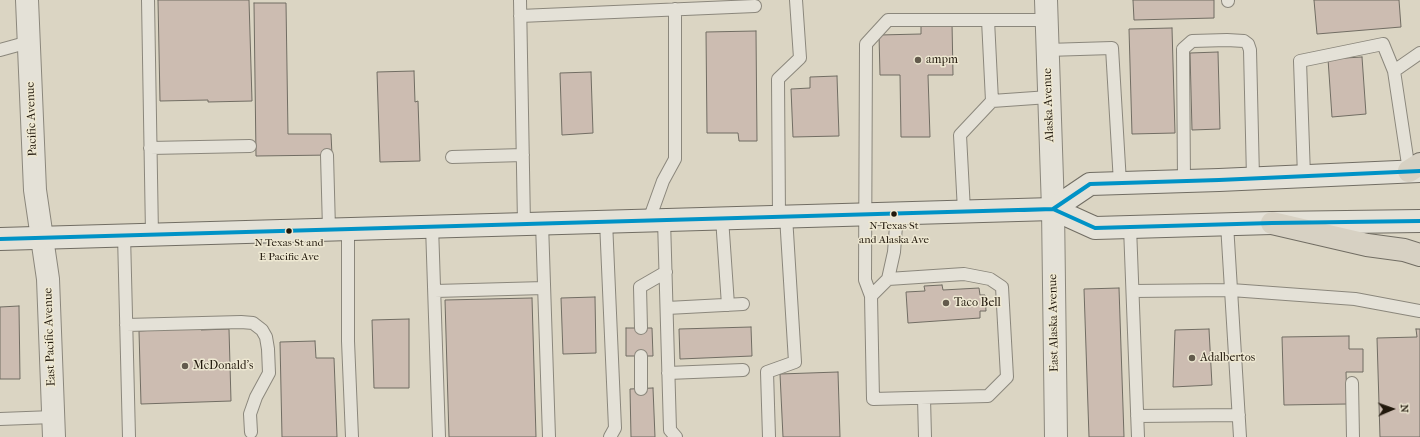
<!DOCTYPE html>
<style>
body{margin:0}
#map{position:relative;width:1420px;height:437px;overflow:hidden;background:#dbd5c3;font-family:"IM FELL French Canon",serif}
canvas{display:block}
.north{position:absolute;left:1372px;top:389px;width:40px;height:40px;-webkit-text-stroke:3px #eee8d2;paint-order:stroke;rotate:88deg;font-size:11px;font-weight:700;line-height:16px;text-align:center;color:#22190d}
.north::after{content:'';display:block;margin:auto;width:14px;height:18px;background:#22190d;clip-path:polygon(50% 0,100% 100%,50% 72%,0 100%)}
</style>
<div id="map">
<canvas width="1420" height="437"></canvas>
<div class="north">N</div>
</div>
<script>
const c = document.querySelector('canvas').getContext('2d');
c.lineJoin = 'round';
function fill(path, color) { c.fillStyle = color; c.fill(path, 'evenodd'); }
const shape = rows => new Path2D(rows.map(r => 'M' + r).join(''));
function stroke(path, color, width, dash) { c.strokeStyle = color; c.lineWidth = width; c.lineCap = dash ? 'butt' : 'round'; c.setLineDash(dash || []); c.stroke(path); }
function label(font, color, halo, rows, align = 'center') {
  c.font = font + ' "IM FELL French Canon",serif'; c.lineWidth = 3; c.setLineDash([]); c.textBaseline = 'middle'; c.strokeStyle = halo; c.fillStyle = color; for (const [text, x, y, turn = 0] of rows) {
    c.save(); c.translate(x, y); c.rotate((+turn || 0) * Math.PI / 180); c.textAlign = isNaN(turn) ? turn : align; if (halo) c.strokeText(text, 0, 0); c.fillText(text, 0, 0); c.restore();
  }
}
const building = shape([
 [158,0,249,0,252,101,208,102,208,100,160,101,158,0],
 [1133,0,1214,0,1214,18,1134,20,1133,0],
 [1314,0,1399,0,1401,27,1317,34,1314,0],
 [254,3,286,3,288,134,331,134,332,155,256,156,254,3],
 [921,23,952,23,953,75,928,75,930,137,901,137,900,75,880,75,879,35,921,34,921,23],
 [1172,28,1175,133,1132,134,1129,29,1172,28],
 [756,31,757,141,739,141,738,133,707,133,706,32,756,31],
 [1218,52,1220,129,1192,130,1190,53,1218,52],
 [1362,57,1366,114,1332,117,1328,59,1362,57],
 [414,71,415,102,418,101,420,161,380,162,377,72,414,71],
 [591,72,593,133,562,135,560,73,591,72],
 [837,76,839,136,793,137,791,89,810,88,810,77,837,76],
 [942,285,943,290,979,288,980,295,985,295,986,311,980,311,980,318,908,323,906,292,925,291,924,286,942,285],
 [1119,288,1124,437,1089,437,1084,289,1119,288],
 [595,297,596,353,563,354,561,298,595,297],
 [532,298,536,437,449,437,445,300,532,298],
 [19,306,20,379,0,379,0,307,19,306],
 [409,319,409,388,374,388,372,320,409,319],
 [201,323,201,330,229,329,231,401,141,404,139,331,155,330,201,323],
 [751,327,752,356,680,359,679,329,751,327],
 [626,328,652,328,653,356,626,356,626,328],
 [1209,329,1212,385,1173,387,1175,330,1209,329],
 [1416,329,1420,329,1420,437,1380,437,1377,338,1417,337,1416,329],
 [1349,336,1349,349,1363,349,1363,372,1346,372,1347,404,1284,405,1282,337,1349,336],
 [315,341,316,358,334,358,337,437,282,437,280,342,315,341],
 [838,372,840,437,783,437,780,374,838,372],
 [653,388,655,437,631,437,630,389,653,388]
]);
const service = shape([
 [148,0,152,234],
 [520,0,524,224],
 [1228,0,1228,1],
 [520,16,755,6],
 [988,20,992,101,1049,97],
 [0,50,29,42],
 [1047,50,1112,48,1120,183],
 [150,148,250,146],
 [327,155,329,229],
 [452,157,523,155],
 [1409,171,1394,71,1420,53],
 [1304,176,1300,61,1383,44,1394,71],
 [1184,181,1183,49,1192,41,1227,40,1244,41,1248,44,1250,50,1253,178],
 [964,211,960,135,992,101],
 [779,217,778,79,800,58,796,0],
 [722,218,728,305],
 [649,220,663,181,675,159,675,9],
 [664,220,670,430,676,437],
 [606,221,615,428,610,437],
 [542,223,549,437],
 [1227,224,1240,437],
 [432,226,439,437],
 [1130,227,1138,437],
 [348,229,348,341,352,437],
 [124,235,129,437],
 [888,279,964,274,990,279,1002,287,1007,377,988,396,873,399,871,296,865,280,866,44,888,20,1046,20],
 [435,291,544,288],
 [1133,291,1231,290,1355,299,1420,311],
 [871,296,888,279,894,252,897,213],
 [667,308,743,304],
 [126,325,241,322,253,323,262,330,266,337,268,349,269,373,256,397,250,414,251,432],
 [641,328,640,287,666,272],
 [641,356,641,389],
 [668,373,743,370],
 [1352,383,1353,437],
 [924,398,925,437],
 [1137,416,1239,415],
 [0,419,53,417],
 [769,437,767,372,795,362,786,216]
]);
const minor = shape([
 [27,0,35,190,48,279,54,437],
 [1046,0,1053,209,1056,437]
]);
const secondary = shape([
 [1053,209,1090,184,1219,180,1420,171],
 [0,239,1053,209,1095,228,1272,223,1420,221]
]);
const primary = shape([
 [1409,171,1420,164],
 [1272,223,1367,245,1404,250,1420,255]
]);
const bus1 = shape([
 [1024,210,1053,209,1095,228,1272,223,1420,221],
 [0,239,1053,209,1090,184,1219,180,1420,171]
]);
const markers = [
 [918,60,4,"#635b4d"],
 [894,214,3.5,"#22190d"],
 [289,231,3.5,"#22190d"],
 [946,303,4,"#635b4d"],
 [1192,358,4,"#635b4d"],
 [185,366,4,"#635b4d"]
];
const busNames = [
 ["N Texas St",894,226],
 ["and Alaska Ave",894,240],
 ["N Texas St and",289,243],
 ["E Pacific Ave",289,257]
];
const poiNames = [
 ["ampm",926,60],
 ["Taco Bell",954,303],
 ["Adalbertos",1200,358],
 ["McDonald's",193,366]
];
const streetNames = [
 ["Alaska Avenue",1049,105,-92],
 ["Pacific Avenue",32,119,-92],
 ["East Alaska Avenue",1054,323,-91],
 ["East Pacific Avenue",50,337,-92]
];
fill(building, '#ccbcb1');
stroke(building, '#716d63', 1);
stroke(service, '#8b877c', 14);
stroke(minor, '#8b877c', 24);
stroke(secondary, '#716d63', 24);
stroke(primary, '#716d63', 24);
stroke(service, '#e4e1d7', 12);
stroke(minor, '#e4e1d7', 22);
stroke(secondary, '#e4e1d7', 22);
stroke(primary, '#d7d1c3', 22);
stroke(bus1, '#0092c6', 4);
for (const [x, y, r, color] of markers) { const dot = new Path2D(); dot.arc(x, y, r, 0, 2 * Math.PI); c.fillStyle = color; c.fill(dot); stroke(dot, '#eee8d2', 1.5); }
label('11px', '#22190d', '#eee8d2', busNames);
label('12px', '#22190d', '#eee8d2', poiNames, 'left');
label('12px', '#22190d', '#eee8d2', streetNames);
</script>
